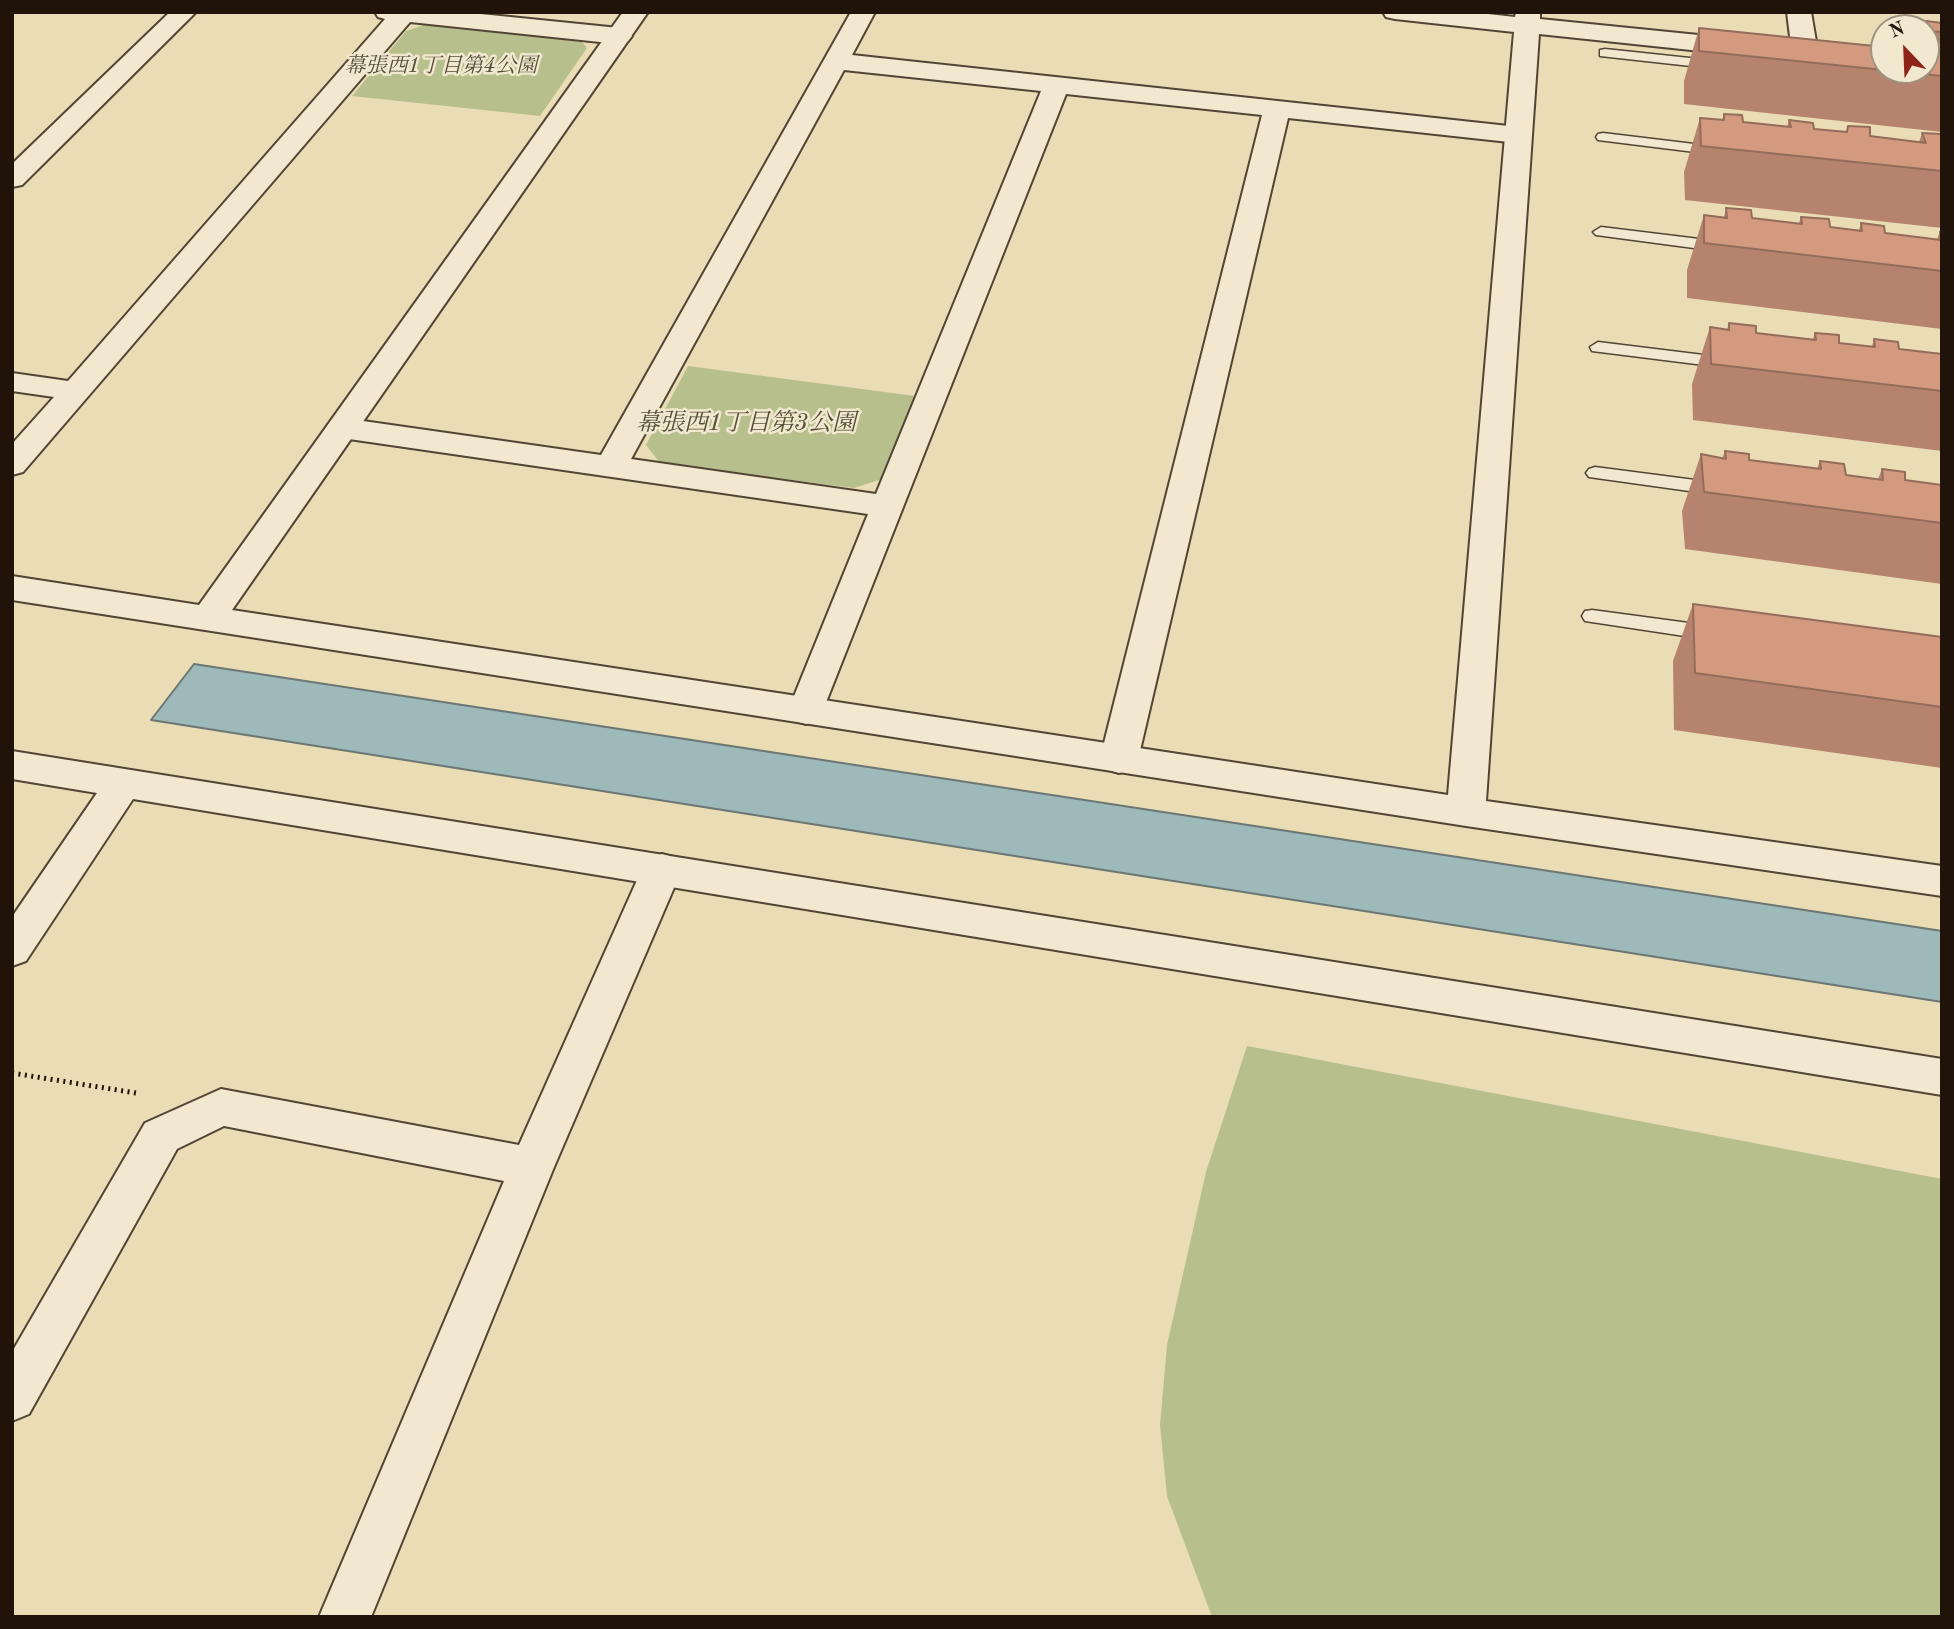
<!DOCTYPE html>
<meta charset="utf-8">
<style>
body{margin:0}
#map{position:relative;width:1954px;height:1629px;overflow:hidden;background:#eadcb5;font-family:"Old Standard TT",serif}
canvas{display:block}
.frame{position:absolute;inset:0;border:14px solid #20130a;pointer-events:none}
.north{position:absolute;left:1870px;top:14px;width:70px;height:70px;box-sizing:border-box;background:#f1e8cf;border:2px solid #9d9380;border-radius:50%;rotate:337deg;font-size:19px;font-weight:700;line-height:28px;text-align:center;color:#20130a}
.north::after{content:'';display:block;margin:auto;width:24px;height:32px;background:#8f2418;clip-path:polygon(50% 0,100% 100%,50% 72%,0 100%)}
</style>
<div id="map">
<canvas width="1954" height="1629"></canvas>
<div class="frame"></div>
<div class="north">N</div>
</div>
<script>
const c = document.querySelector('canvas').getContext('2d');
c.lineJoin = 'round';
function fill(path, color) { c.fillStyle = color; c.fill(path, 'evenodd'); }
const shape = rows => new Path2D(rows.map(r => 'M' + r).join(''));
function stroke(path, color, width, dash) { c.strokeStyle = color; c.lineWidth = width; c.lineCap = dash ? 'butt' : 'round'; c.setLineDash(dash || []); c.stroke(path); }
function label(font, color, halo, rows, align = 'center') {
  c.font = font + ' "Old Standard TT","Noto Serif JP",serif'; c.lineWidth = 5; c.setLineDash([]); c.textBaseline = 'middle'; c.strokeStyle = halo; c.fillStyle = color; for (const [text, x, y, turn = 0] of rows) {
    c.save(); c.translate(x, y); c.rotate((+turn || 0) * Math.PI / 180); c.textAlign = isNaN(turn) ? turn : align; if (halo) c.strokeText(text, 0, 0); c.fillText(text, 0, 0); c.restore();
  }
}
const green = shape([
 [427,24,582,42,587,48,540,116,352,96,406,31],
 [688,366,915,396,882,479,854,488,660,463,646,445],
 [1247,1046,1942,1179,1942,1617,1212,1617,1167,1496,1160,1425,1167,1345,1206,1172]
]);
const water = shape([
 [194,664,1942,931,1942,1002,151,720,194,664]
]);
const path = shape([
 [12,1073,136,1093]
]);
const service = shape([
 [1605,49,1718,61,1725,65,1718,69,1600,56,1600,50,1605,49],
 [1603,133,1719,147,1726,151,1719,155,1598,140,1596,137,1598,134,1603,133],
 [1601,227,1724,242,1732,247,1724,252,1596,235,1593,232,1601,227],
 [1598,342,1728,358,1736,363,1728,368,1592,351,1590,347,1598,342],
 [1595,467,1718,483,1727,489,1718,495,1589,477,1586,473,1589,469,1595,467],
 [1592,610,1711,626,1718,628,1721,633,1718,638,1711,640,1585,621,1582,616,1585,611,1592,610]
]);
const minor = shape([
 [170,12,196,12,22,185,12,187,12,164,170,12],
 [375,12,461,12,619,28,628,31,632,36,628,41,619,44,410,22,23,472,12,475,12,444,54,397,12,391,12,373,68,381,385,19,378,17,375,12],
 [851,12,875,12,852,55,1518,127,1527,129,1531,135,1527,141,1518,143,1288,118,1138,759,1132,769,1119,773,1106,769,1100,759,1262,115,1066,94,819,720,806,724,793,720,788,711,868,514,342,438,331,435,326,428,331,421,342,418,601,455,851,12],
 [844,70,1041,91,876,494,631,459,844,70],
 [1787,12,1811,12,1818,53,1814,58,1805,61,1796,58,1792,53,1787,12],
 [662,854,676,858,682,869,554,1167,371,1617,319,1617,504,1181,224,1126,177,1149,29,1414,12,1421,12,1352,145,1123,221,1089,519,1145,642,869,648,858,662,854]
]);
const tertiary = shape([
 [623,12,648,12,232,610,1448,795,1514,32,1395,19,1386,17,1383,12,1470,12,1515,17,1516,12,1540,12,1540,19,1748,40,1757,43,1761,48,1757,53,1748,56,1539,34,1486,801,1942,866,1942,896,1466,826,12,600,12,576,199,605,623,12],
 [12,751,1942,1059,1942,1095,133,799,26,961,12,966,12,917,97,793,12,779,12,751]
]);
const wall = shape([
 [1926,21,1942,23,1942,44,1926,43,1926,28,1924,28],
 [1699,28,1942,52,1942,132,1684,104,1684,81],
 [1724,114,1743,122,1787,127,1789,120,1814,129,1846,132,1848,126,1870,136,1919,142,1922,133,1942,134,1942,228,1685,200,1684,172,1700,118,1722,120],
 [1726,208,1752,218,1799,223,1801,217,1830,227,1859,230,1861,223,1885,233,1937,239,1940,232,1942,271,1942,329,1687,298,1687,270,1704,215,1724,217],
 [1729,323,1756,333,1813,339,1815,333,1839,343,1872,346,1874,339,1899,349,1942,354,1942,451,1693,420,1692,384,1710,327,1727,329],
 [1725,451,1749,460,1817,469,1820,461,1846,475,1878,479,1882,469,1905,480,1942,523,1942,584,1685,549,1682,511,1701,454,1722,459],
 [1693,604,1942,637,1942,768,1674,730,1673,661]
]);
const building = shape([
 [1926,21,1942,23,1942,32,1929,31,1926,21],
 [1699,28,1884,47,1884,70,1699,51,1699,28],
 [1926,51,1942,52,1942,76,1884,70,1926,70,1926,51],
 [1724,114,1742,115,1743,122,1791,127,1789,120,1813,123,1814,129,1847,132,1848,126,1870,127,1870,136,1926,143,1922,133,1942,134,1942,171,1701,146,1700,118,1724,120,1724,114],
 [1726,208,1751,210,1752,218,1802,224,1801,217,1829,219,1830,227,1862,231,1861,223,1884,226,1885,233,1941,240,1940,232,1942,232,1942,271,1704,243,1704,215,1727,218,1726,208],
 [1729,323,1756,326,1756,333,1816,340,1815,333,1839,335,1839,343,1875,347,1874,339,1898,342,1899,349,1942,354,1942,391,1711,364,1710,327,1729,330,1729,323],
 [1725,451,1749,454,1749,460,1821,469,1820,461,1844,464,1846,475,1883,480,1882,469,1905,472,1905,480,1942,485,1942,523,1704,492,1701,454,1726,459,1725,451],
 [1693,604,1942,637,1942,707,1695,673,1693,604]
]);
const farParknames = [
 ["幕張西1丁目第4公園",441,66]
];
const parkNames = [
 ["幕張西1丁目第3公園",746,424]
];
fill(green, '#b7c08d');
fill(water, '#9db9b9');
stroke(water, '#6b7773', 2);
stroke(service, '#524535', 3);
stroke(minor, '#524535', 4);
stroke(tertiary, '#524535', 4);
stroke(path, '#20130a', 5, [2, 4.5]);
fill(service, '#f1e8cf');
fill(minor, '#f1e8cf');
fill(tertiary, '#f1e8cf');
fill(wall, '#b6846e');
fill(building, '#d49a80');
stroke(building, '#946c5a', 2);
label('italic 21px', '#555038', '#f1e8cf', farParknames);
label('italic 24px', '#555038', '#f1e8cf', parkNames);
</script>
